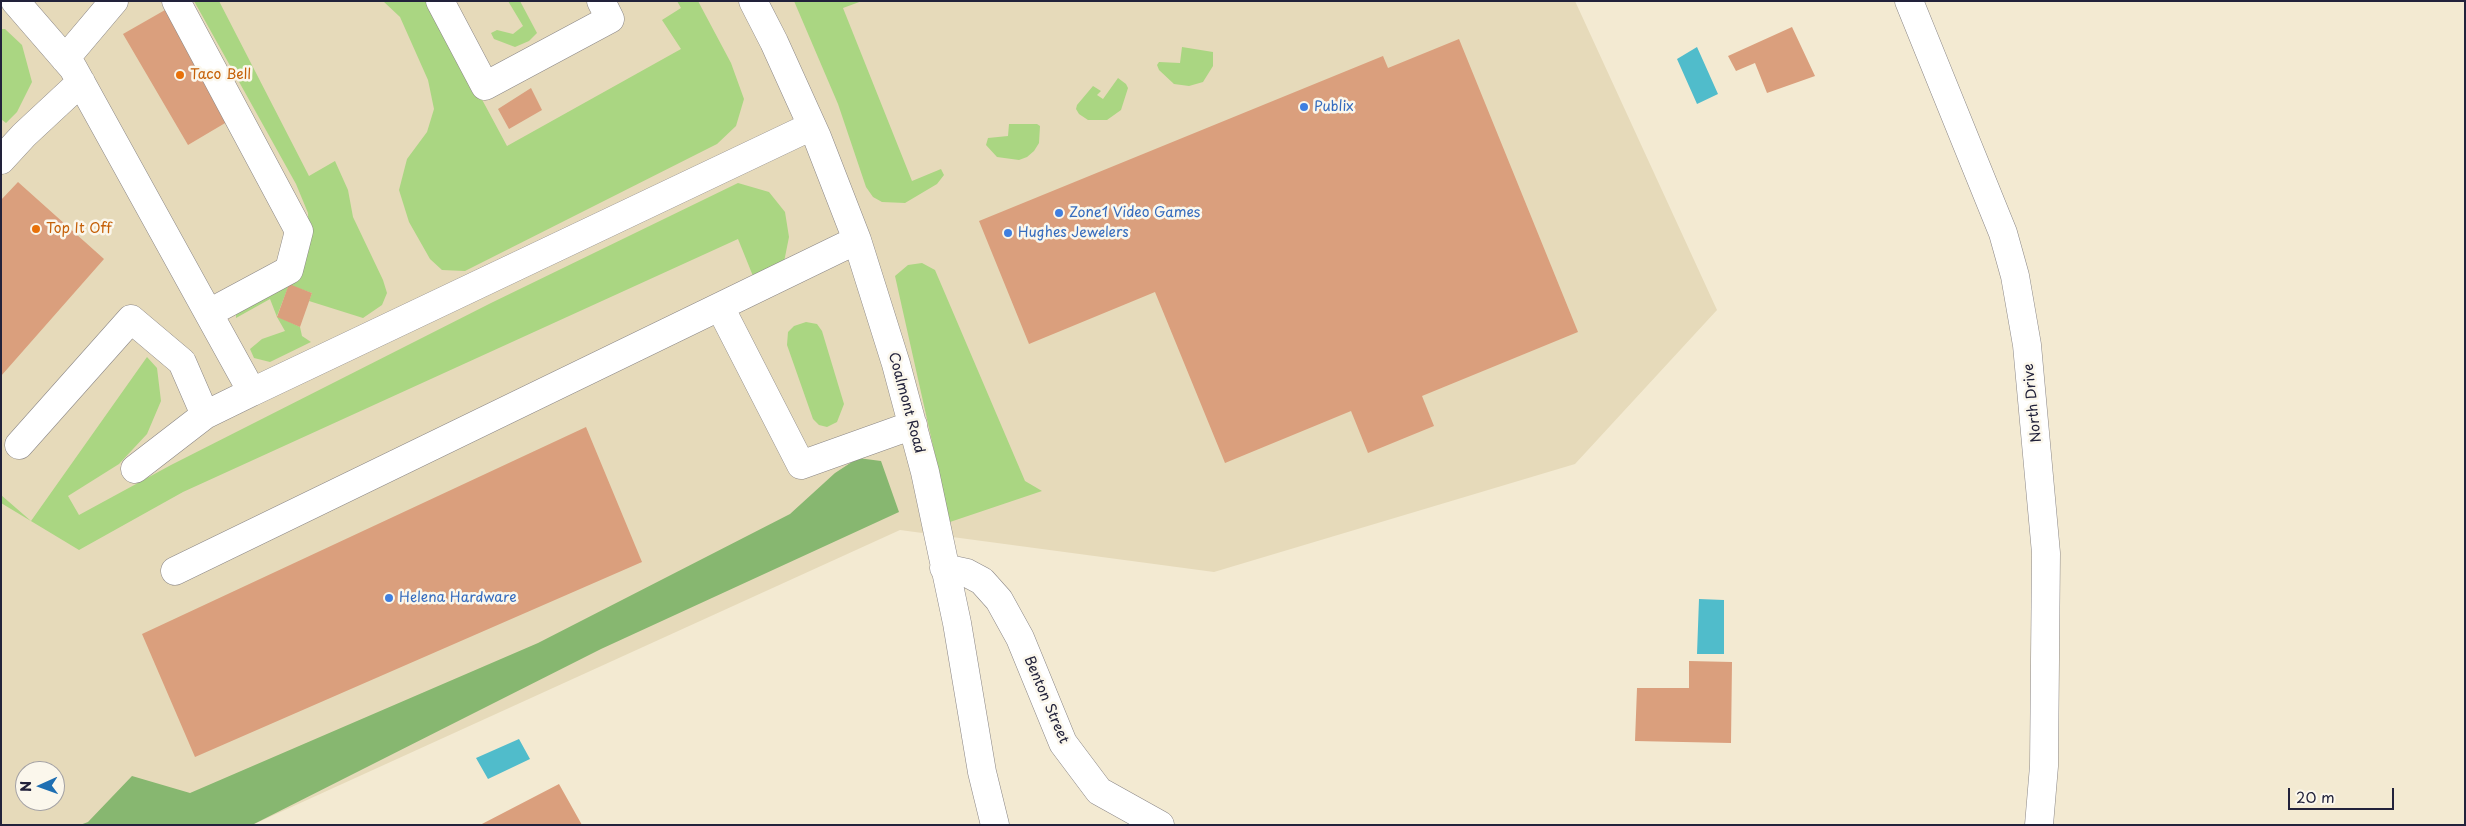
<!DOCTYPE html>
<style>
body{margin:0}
#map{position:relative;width:2466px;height:826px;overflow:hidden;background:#f3ead2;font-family:"Playpen Sans",sans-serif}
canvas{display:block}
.frame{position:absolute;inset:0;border:2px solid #22223b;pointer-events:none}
.north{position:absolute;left:15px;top:761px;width:50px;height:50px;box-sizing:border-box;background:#fbf7ec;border:1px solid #a4a2a5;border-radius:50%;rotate:268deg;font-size:14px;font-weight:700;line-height:20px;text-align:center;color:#22223b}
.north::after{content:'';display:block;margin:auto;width:18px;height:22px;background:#1f6fb2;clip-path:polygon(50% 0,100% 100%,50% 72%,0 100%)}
.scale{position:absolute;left:2288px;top:788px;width:106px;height:22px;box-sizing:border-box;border:2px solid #22223b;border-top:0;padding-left:6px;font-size:15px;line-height:18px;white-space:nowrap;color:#22223b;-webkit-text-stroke:4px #fbf7ec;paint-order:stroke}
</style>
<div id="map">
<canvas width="2466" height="826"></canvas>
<div class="frame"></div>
<div class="north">N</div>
<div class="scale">20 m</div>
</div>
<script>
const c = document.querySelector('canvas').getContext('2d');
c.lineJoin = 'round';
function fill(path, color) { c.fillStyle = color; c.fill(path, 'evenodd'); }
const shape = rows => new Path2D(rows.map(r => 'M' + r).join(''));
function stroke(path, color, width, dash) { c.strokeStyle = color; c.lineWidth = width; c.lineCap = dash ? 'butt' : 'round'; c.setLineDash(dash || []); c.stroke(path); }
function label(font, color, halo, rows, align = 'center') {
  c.font = font + ' "Playpen Sans",sans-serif'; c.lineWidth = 5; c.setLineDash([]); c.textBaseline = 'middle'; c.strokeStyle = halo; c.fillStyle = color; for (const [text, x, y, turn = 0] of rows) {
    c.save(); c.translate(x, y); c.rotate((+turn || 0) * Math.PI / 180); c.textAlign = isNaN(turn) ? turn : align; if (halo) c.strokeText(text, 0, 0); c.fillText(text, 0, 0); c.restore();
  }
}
const built = shape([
 [1,1,1575,1,1717,310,1575,464,1214,572,900,530,252,825,1,825],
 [25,771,55,771,55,801,25,801]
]);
const green = shape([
 [194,1,219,1,309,176,335,161,348,190,353,217,383,280,387,293,382,305,363,318,309,301,312,293,289,285,277,316,300,327,302,336,311,342,270,362,254,358,250,349,262,339,285,331,277,317,270,299,236,318,236,307,309,242,308,213,296,184],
 [383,1,429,1,507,146,681,49,662,20,681,8,677,1,698,1,731,63,744,99,736,126,717,144,465,271,442,270,430,259,409,222,399,190,407,159,427,132,434,109,428,80,400,17],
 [508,1,520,1,537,33,529,41,515,47,494,39,491,33,497,30,513,34,523,26],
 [794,1,862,1,843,8,912,181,941,169,944,175,937,184,905,203,882,202,873,197,866,187,838,104],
 [1,29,5,29,22,45,32,82,17,112,6,123,1,119],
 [1182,47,1213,52,1213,66,1203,82,1189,86,1174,84,1159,70,1157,65,1159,62,1180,63],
 [1118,78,1126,84,1128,88,1121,110,1107,120,1088,120,1079,114,1076,109,1077,105,1093,86,1101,91,1097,95,1103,99],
 [1009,124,1037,124,1040,126,1039,143,1034,151,1027,157,1019,160,997,157,986,145,988,138,1008,136],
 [738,183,769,192,785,212,789,237,784,262,755,281,738,239,183,492,79,550,1,503,1,495,31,521,147,357,157,368,161,401,147,434,119,464,68,496,79,515,171,465,491,303],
 [922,263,935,270,1025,481,1042,491,950,522,895,276,908,265],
 [806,322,817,324,822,331,844,404,837,422,827,427,819,425,813,419,787,345,788,332,794,326]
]);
const forest = shape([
 [858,458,881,461,899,512,601,649,252,825,80,825,88,822,132,776,190,793,538,643,790,514,835,473]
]);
const water = shape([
 [1697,47,1718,94,1697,104,1677,59],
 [1699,599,1724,600,1724,654,1697,654],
 [519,739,530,759,488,779,476,758]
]);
const building = shape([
 [172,6,237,116,188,145,123,34],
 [1792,27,1815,76,1767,93,1755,63,1736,71,1728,56],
 [1459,39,1578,332,1422,396,1434,426,1368,453,1351,411,1225,463,1155,292,1029,344,979,221,1383,56,1388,68],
 [531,88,542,110,509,129,498,109],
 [18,182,104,259,1,376,1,200],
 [289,284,312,293,300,327,277,317],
 [586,427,642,562,195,757,142,634],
 [1689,661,1732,662,1731,743,1635,741,1637,688,1689,688],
 [559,784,582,825,480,825]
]);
const minor = shape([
 [15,1,73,68,252,392,812,126],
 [176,1,299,231,289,270,209,313],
 [440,1,485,86,610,19,601,1],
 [753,1,774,42,817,137,857,240,896,364,925,472,957,623,982,772,995,825],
 [1909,1,2003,233,2015,276,2027,345,2046,553,2044,766,2039,825],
 [65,59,114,1],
 [1,160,24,135,81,82],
 [720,307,801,465,913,425],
 [19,445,131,319,182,362,205,415],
 [135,469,205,415,252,392],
 [944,568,967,573,982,581,999,600,1020,638,1063,743,1099,791,1160,825],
 [175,571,857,240]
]);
const markers = [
 [180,75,5,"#e8710a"],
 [1304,107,5,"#3f7fe0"],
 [1059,213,5,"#3f7fe0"],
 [36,229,5,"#e8710a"],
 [1008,233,5,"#3f7fe0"],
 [389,598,5,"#3f7fe0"]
];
const foodNames = [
 ["Taco Bell",190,75],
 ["Top It Off",46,229]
];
const shopNames = [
 ["Publix",1314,107],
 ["Zone1 Video Games",1069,213],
 ["Hughes Jewelers",1018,233],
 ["Helena Hardware",399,598]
];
const streetNames = [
 ["Coalmont Road",906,403,75],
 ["North Drive",2033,403,-96],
 ["Benton Street",1046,700,67]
];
fill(built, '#e6daba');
fill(green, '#aad682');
fill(forest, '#87b770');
fill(water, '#50bccb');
fill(building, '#da9f7d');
stroke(minor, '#8a8686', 29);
stroke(minor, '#fff', 28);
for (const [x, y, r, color] of markers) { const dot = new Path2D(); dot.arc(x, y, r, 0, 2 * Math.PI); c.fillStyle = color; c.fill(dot); stroke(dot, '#fbf7ec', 2); }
label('14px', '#c56008', '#fbf7ec', foodNames, 'left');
label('14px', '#366cbe', '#fbf7ec', shopNames, 'left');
label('14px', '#22223b', '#fbf7ec', streetNames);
</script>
